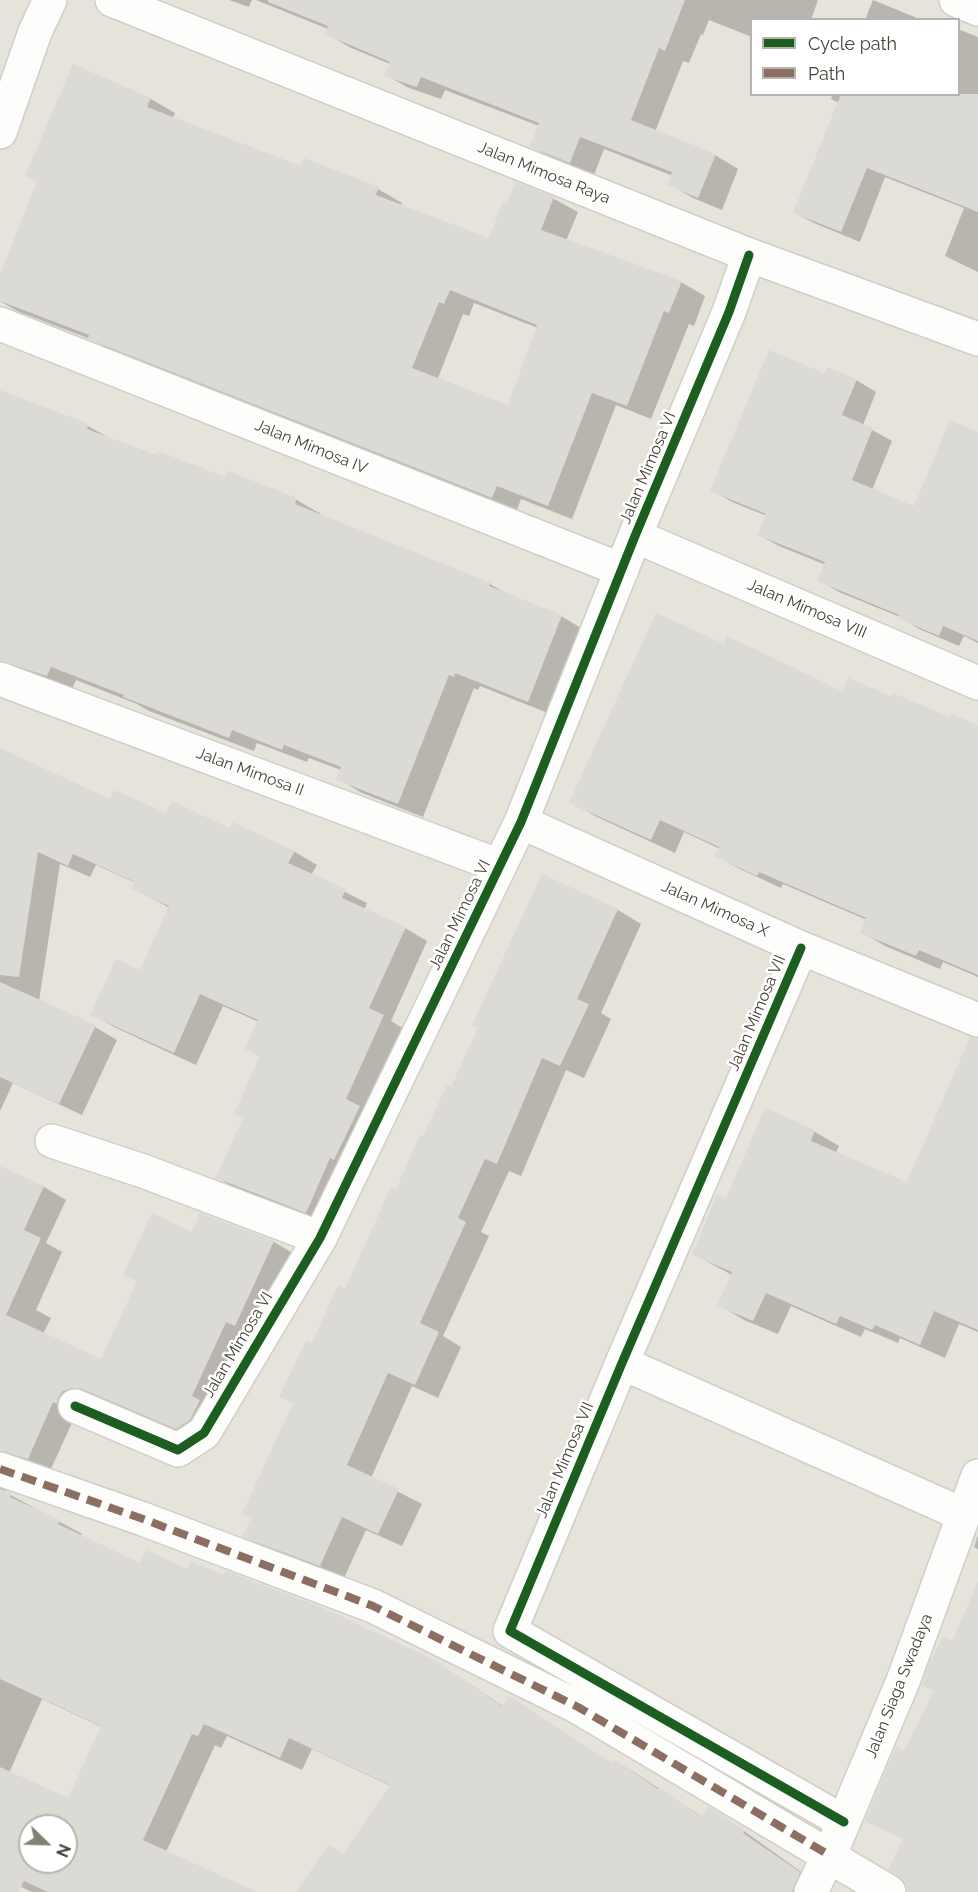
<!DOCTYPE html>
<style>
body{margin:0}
#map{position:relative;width:978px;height:1892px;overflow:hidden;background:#f2f1ed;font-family:Raleway,sans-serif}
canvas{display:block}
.legend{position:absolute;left:750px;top:18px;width:210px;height:78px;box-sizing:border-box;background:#fff;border:2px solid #b6b4af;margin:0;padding:8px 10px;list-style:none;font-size:18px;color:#484338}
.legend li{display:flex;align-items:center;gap:12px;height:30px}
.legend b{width:30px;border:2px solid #b6b4af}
.north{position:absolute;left:18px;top:1814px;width:60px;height:60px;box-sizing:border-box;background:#fff;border:2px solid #b6b4af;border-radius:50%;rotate:113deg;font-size:16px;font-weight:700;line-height:24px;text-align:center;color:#484338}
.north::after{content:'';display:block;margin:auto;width:21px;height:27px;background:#848077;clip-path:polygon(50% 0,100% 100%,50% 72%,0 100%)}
</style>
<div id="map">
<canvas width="978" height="1892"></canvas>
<ul class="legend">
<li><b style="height:8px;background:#1b5e20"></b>Cycle path</li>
<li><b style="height:8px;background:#8d6e63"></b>Path</li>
</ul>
<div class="north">N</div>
</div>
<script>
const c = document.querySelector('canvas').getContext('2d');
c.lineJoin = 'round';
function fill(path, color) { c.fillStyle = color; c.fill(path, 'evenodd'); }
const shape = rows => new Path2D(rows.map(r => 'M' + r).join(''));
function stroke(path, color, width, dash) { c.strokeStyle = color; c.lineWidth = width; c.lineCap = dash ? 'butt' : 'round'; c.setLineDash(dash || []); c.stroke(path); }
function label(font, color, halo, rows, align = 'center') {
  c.font = font + ' Raleway,sans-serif'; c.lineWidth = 5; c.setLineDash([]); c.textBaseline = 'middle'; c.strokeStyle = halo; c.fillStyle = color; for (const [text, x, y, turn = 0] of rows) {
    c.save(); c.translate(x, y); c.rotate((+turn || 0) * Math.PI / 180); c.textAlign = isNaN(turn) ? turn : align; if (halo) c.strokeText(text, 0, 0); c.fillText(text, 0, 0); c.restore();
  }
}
const residential = shape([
 [0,0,978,0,978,1892,0,1892],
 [752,20,958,20,958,94,752,94],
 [30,1826,66,1826,66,1862,30,1862]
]);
const shadow = shape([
 [229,0,252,0,249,7],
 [256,0,818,0,811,20,752,20,752,37,709,20,703,35,701,34,689,63,683,61,655,132,715,155,738,169,722,210,693,198,669,184,673,176,604,149,594,175,555,160,531,146,539,126,445,90,441,99,409,88,386,75,390,64,349,47,326,33,328,29],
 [873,0,922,20,865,20],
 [958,29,978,37,978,272,945,256,964,208,885,177,860,242,814,223,795,213,839,103,831,99,833,94,958,94],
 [74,66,151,99,175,113,172,119,302,168,378,189,402,203,401,206,490,240,517,184,554,199,578,212,566,241,681,282,705,296,694,326,689,324,651,419,616,405,572,519,521,499,517,510,114,352,93,340,17,311,0,301,0,279,38,181],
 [474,303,538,328,509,407,438,378,463,314,469,316],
 [825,375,856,380,876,392,863,425,892,441,872,490,914,508,978,433,978,643,964,636,959,646,919,629,900,617,839,592,819,580,826,565,779,546,759,535,767,516,732,502,712,490],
 [0,391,88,426,113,440,226,479,229,473,297,500,321,514,321,516,490,584,514,598,561,616,586,631,553,715,480,686,478,690,474,688,423,817,362,793,338,779,341,770,309,758,307,762,257,743,254,751,149,711,137,704,76,680,72,689,26,674,0,661],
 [725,646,843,693,978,727,978,977,943,962,940,969,885,946,862,932,867,920,783,884,781,888,740,869,716,856,720,849,684,832,675,853,595,816,571,802],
 [0,750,111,801,230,830,233,824,295,852,317,865,311,875,367,903,364,910,405,928,427,941,391,1021,406,1030,329,1224,240,1191,218,1178,244,1118,261,1057,247,1049,259,1022,223,1006,196,1065,114,1027,92,1014,141,972,170,908,133,888,136,883,96,865,90,877,60,864,39,1001,95,1027,117,1040,82,1115,13,1083,0,1111],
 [542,876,618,910,641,924,601,1013,611,1019,584,1078,566,1070,521,1176,509,1171,481,1232,489,1236,443,1336,461,1347,438,1398,412,1386,371,1478,422,1504,402,1546,366,1530,344,1578,268,1549,244,1536,253,1518,294,1403,312,1345,346,1291,423,1138,452,1089,479,1028],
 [978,1068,978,1332,959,1324,945,1358,900,1338,898,1343,865,1329,861,1337,791,1306,778,1334,744,1320,719,1305,732,1275,693,1254,727,1200,766,1110,815,1132,839,1146,836,1153,908,1184],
 [0,1167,44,1187,66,1200,46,1243,62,1252,36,1310,51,1318,43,1334,102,1361,139,1282,125,1274,192,1234,201,1215,274,1242,296,1255,200,1441,106,1401,95,1400,76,1414,50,1471,4,1487,7,1493,82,1534,81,1537,141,1565,188,1571,434,1661,503,1706,509,1698,613,1764,615,1761,637,1774,702,1817,708,1808,730,1821,821,1886,819,1892,298,1892,344,1855,391,1786,312,1749,302,1770,227,1736,221,1748,215,1745,166,1852,254,1892,32,1892,0,1877],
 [42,1699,102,1727,69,1800,9,1773],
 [30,1826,66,1826,66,1862,30,1862],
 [978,1535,978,1549,974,1547]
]);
const building = shape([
 [268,0,685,0,665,51,659,48,631,120,716,154,698,198,667,185,672,172,580,137,570,163,530,147,539,123,421,77,417,87,384,76,390,62,324,34,328,26,268,2],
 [73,64,151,98,147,107,301,166,304,158,379,187,376,195,489,238,503,201,507,202,516,182,554,197,541,230,682,281,669,313,664,311,627,406,592,393,548,506,497,486,492,498,88,339,89,335,0,301,0,275,37,181,25,176],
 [450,290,537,325,508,405,412,368,439,302,444,304],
 [841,94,978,94,978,212,867,168,841,232,793,213],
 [769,350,824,373,827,367,857,379,842,415,873,428,852,480,914,506,950,420,978,432,978,641,943,626,939,636,897,618,899,615,817,581,825,562,757,535,766,514,710,491],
 [0,390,89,424,87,429,156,455,158,451,225,477,228,471,297,498,295,504,491,583,489,586,562,615,528,702,455,673,454,677,449,675,398,804,336,780,341,767,284,745,282,750,232,730,229,738,123,697,124,695,51,667,47,676,0,661],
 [656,613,724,644,727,636,842,691,848,678,891,696,893,693,950,717,951,714,978,725,978,975,919,950,916,956,860,933,866,918,759,872,757,876,714,856,719,847,660,820,651,840,569,803],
 [0,748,110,799,114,790,166,813,172,801,229,828,232,822,295,851,288,863,346,889,342,898,406,927,369,1008,384,1015,346,1099,360,1106,334,1160,330,1158,306,1213,216,1178,243,1118,234,1114,260,1056,245,1049,258,1020,200,994,174,1053,90,1015,116,959,140,970,169,906,131,889,135,882,73,854,68,866,38,852,19,977,0,975],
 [542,874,618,909,577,999,589,1004,560,1066,542,1058,497,1164,485,1159,458,1218,466,1222,420,1323,439,1332,415,1385,388,1373,347,1465,399,1489,378,1534,342,1517,320,1566,242,1537,251,1518,242,1514,293,1403,279,1397,306,1341,312,1343,338,1285,345,1289,391,1187,396,1189,420,1135,423,1136,447,1085,451,1087,478,1028,472,1025],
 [0,982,96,1025,59,1104,0,1077],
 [970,1037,978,1038,978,1330,934,1311,920,1345,875,1325,872,1330,840,1316,836,1324,766,1293,753,1321,717,1306,732,1272,692,1255,717,1194,726,1198,765,1108,815,1130,811,1141,907,1182],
 [0,1166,44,1186,24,1230,41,1238,6,1315,101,1359,137,1281,123,1275,152,1213,192,1232,200,1213,274,1241,235,1326,226,1322,192,1396,200,1400,190,1420,176,1429,82,1389,72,1388,63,1391,58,1398,57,1404,53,1402,28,1459,0,1451],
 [0,1489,12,1493,10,1497,60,1520,58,1524,140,1563,147,1550,187,1569,191,1561,224,1575,226,1571,321,1607,434,1660,502,1706,509,1696,612,1763,614,1759,658,1789,659,1787,701,1817,708,1806,745,1831,743,1833,800,1872,792,1892,296,1892,329,1844,343,1854,390,1785,289,1738,280,1758,204,1724,198,1736,192,1734,143,1840,257,1892,48,1892,24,1881,19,1892,0,1892,0,1767,68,1798,101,1726,0,1679],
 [30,1826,66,1826,66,1862,30,1862],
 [978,1582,978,1892,908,1892,905,1882,888,1870,903,1839,865,1821,896,1747,904,1751,934,1691,922,1685,928,1666,943,1637,952,1641]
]);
const minor = shape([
 [112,0,749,255,978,339],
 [956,0,978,9],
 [0,132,35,32,50,0],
 [0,324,622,570],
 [635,536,978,683],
 [0,679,500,866],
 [521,822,801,948,978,1020],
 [801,948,622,1363,510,1631,844,1822],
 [52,1141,143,1171,320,1238],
 [622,1363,964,1515],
 [75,1406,178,1450,204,1433,320,1238,521,822,635,536,729,312,749,255],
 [0,1469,143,1519,373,1606,578,1707,889,1892],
 [811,1892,837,1838,903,1681,978,1476]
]);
const quiet = shape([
 [0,1469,143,1519,373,1606,578,1707,829,1855]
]);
const cycleway = shape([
 [801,948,622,1363,510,1631,844,1822],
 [75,1406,178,1450,204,1433,320,1238,521,822,635,536,729,312,749,255]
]);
const streetNames = [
 ["Jalan Mimosa Raya",544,173,22],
 ["Jalan Mimosa IV",311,447,22],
 ["Jalan Mimosa VI",648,468,-67],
 ["Jalan Mimosa VIII",807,609,23],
 ["Jalan Mimosa II",250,772,20],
 ["Jalan Mimosa X",715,909,24],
 ["Jalan Mimosa VI",460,915,-64],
 ["Jalan Mimosa VII",757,1013,-67],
 ["Jalan Mimosa VI",238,1345,-59],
 ["Jalan Mimosa VII",565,1460,-67],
 ["Jalan Siaga Swadaya",899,1686,-68]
];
fill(residential, '#e5e3da');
fill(shadow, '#0003');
fill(building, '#dcdad5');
stroke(minor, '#d0ceca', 36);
stroke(minor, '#fdfdfc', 33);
stroke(quiet, '#8d6e63', 8, [15, 8]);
stroke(cycleway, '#1b5e20', 9);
label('16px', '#484338', '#fff', streetNames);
</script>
